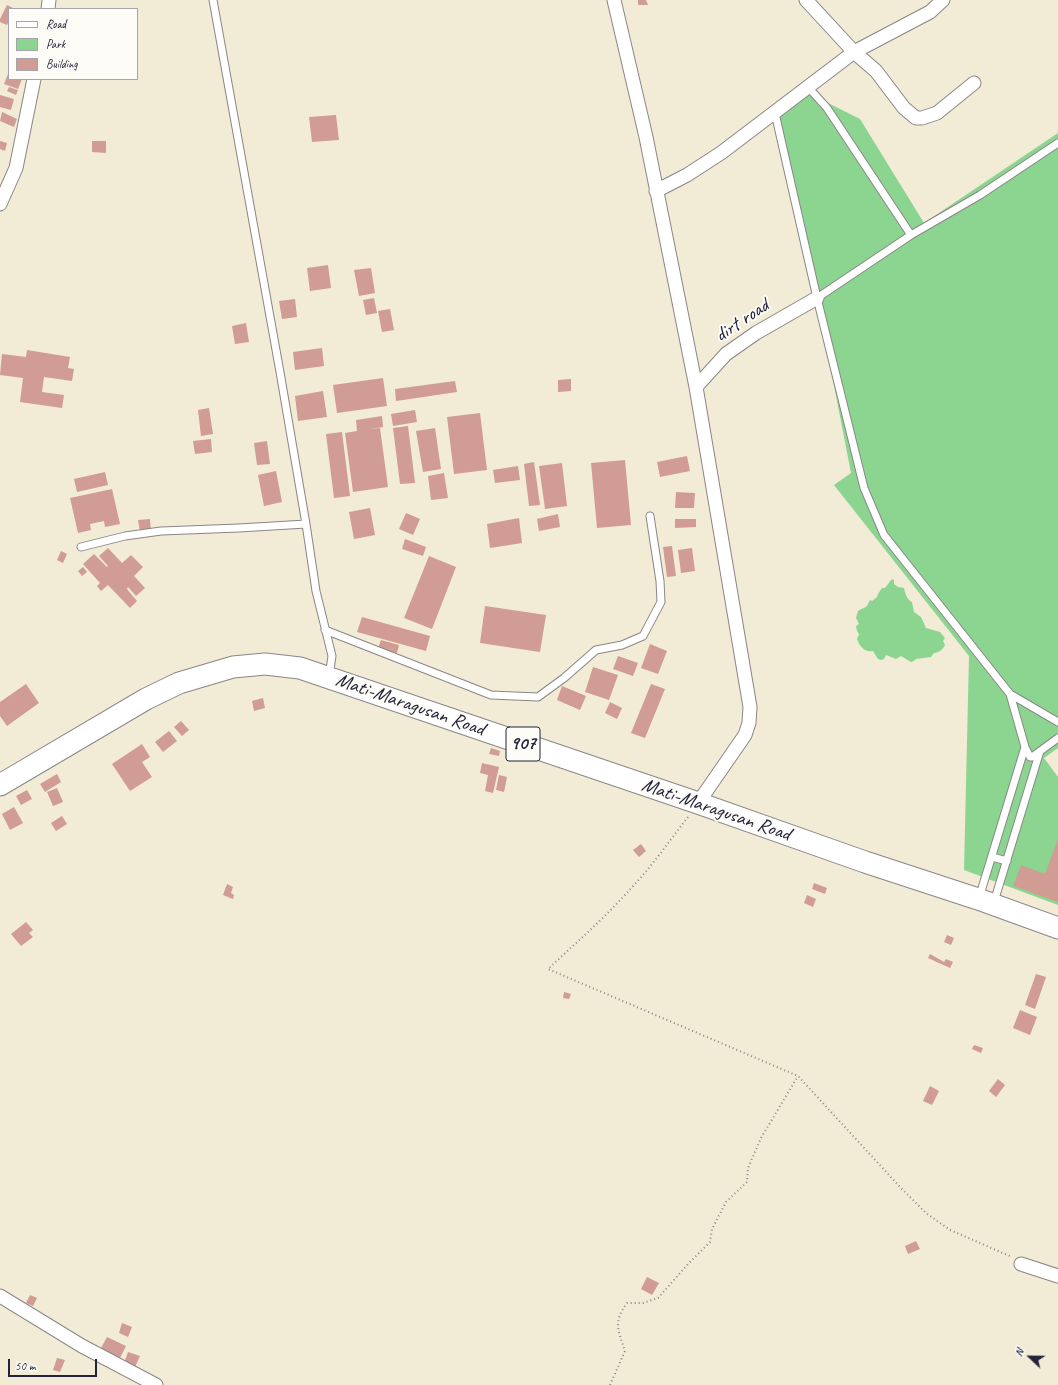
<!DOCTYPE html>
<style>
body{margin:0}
#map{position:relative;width:1058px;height:1385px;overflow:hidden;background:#f2ebd5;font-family:Caveat,sans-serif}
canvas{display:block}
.legend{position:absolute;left:8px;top:8px;width:130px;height:72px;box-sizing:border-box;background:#fdfcf7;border:1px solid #a5a5ac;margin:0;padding:5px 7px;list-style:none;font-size:12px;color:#22223b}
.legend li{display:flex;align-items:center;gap:8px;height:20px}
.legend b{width:20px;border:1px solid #a5a5ac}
.north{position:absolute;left:1010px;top:1337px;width:40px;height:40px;-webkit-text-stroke:3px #fdfcf7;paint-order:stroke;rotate:292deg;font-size:11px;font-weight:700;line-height:16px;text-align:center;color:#22223b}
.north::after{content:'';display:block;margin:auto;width:14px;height:18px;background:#22223b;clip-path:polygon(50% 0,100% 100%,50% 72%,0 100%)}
.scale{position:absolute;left:8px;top:1359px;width:89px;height:18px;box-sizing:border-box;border:2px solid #22223b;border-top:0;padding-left:5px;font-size:12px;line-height:14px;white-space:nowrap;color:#22223b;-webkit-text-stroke:3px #fdfcf7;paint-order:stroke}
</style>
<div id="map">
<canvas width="1058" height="1385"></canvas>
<ul class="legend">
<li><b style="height:5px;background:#fff"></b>Road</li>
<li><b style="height:11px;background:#8bd591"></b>Park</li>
<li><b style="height:11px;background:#d09c93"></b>Building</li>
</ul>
<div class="north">N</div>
<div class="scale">50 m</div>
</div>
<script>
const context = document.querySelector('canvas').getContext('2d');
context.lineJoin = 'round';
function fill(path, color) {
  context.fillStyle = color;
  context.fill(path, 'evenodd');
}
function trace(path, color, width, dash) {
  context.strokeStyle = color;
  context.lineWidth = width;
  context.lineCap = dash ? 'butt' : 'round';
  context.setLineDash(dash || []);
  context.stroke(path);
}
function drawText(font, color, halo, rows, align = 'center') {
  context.font = font + ' Caveat,sans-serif';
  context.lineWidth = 4;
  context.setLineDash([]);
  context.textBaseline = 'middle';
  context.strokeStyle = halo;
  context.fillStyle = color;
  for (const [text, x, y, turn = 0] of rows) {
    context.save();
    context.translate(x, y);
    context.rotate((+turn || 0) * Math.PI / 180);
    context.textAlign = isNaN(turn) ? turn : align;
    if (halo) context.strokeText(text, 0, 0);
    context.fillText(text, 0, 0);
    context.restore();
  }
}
fill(new Path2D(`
 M808,87L820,99L860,119L924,223L1058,133V748L1044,758L1058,777V905L964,870L969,656L834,485L851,473L817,298L775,113Z
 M892,579L894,580V584L898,587L904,588C905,593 907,600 912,602L914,612L921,617L926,628L940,632L945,638L943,641L945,645C943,649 939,653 934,653L931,657L916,659L914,661L911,662L901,656L896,659L886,655L884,659L881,660L878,659L873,651C864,652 860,647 857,639L859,634L857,631L856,626L859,624L856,618L858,611C868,605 865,610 870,600L872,601L877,597L878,594L882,588H885Z`), '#8bd591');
fill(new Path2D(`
 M638,0H646L648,5H638Z
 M7,5L15,9H9V21L7,25L0,22V19Z
 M8,74L9,75V79H22L18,89L4,84Z
 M9,87L18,90L16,95L7,91Z
 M0,95L14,99L11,110L0,107Z
 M2,112L17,119L14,127L0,121Z
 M336,115L339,140L312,142L309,117Z
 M0,141L7,143L5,151L0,149Z
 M92,141H106V153L92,152Z
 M328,265L331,288L310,291L307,268Z
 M371,268L375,293L359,296L354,270Z
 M374,298L377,313L366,315L363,300Z
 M295,299L297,317L282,319L279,301Z
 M390,309L394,330L382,332L378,311Z
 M246,323L249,342L235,344L232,326Z
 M322,348L324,366L295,370L293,352Z
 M27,350L70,357L68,368L74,369L72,381L44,377L42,392L64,395L62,408L20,402L23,378L0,375L2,354L26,357Z
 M383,378L387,406L337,413L333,385Z
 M571,379V391L558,392V380Z
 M455,381L457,392L396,401L395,389Z
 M323,391L327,417L298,421L295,396Z
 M209,408L213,434L201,436L198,410Z
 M415,410L417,422L393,426L391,414Z
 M480,413L487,470L454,474L447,417Z
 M382,416L383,427L370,429L380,428L388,487L353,492L345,433L357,431L356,420Z
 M408,426L415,483L400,484L393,428Z
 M435,428L441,469L423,472L416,431Z
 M342,432L350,496L334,498L326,434Z
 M211,439L212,452L195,454L193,441Z
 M267,441L270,464L257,465L254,443Z
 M687,456L690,471L660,477L657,462Z
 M625,460L631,525L597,528L591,463Z
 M534,462L540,505L529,506L524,464Z
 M562,463L567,506L545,509L539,466Z
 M518,466L520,480L495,483L493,470Z
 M276,471L282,502L264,506L258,475Z
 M105,472L108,485L77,492L74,479Z
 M444,473L448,498L431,500L428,476Z
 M112,489L120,524L105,527L104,521L90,524L91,530L78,533L70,498Z
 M676,492L695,493L694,508H675Z
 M370,508L375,535L354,539L349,512Z
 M406,513L420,519L413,535L399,529Z
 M558,514L560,527L539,531L537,519Z
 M519,518L522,543L490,548L487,524Z
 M150,519L151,531L140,532L138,520Z
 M675,519H696V527L675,528Z
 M405,539L426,547L423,556L402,549Z
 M672,546L676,576L667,577L663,547Z
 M108,548L122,563L131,555L143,567L134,576L145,588L136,596L128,587L127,589L137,601L130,608L108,585L101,591L97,586L100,583L83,564L94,554L107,567L108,566L99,556Z
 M692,548L695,571L681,573L678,550Z
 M61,551L67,554L63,563L57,560Z
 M429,556L456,567L432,629L404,618Z
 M83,567L87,572L82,576L78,571Z
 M485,606L546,615L540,652L480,643Z
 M362,617L430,636L426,651L357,632Z
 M381,640L399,645L397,653L378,648Z
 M650,644L667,651L658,674L641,668Z
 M618,656L638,663L633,676L613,669Z
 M593,667L618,675L609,700L585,692Z
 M26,684L39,703L7,726L0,716V702Z
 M651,684L665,689L645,738L631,733Z
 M562,686L586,696L580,710L557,700Z
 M263,698L265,708L254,711L252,701Z
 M610,702L622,708L617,719L605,713Z
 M181,721L189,730L182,736L174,727Z
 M169,731L177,741L163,752L155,742Z
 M142,744L150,757L142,762L152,777L130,791L112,764Z
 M491,748L500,751L499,756L489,754Z
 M482,763L499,767L493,793L485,791L488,775L480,773Z
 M57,774L61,782L45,792L40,784Z
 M499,775L507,777L504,792L496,790Z
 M57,788L63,802L53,806L47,792Z
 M27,790L32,799L21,805L16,796Z
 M14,807L23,823L10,830L2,814Z
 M62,816L67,824L56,831L51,823Z
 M1058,839V902L1013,886L1021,865L1045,874Z
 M641,844L646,851L639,857L633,850Z
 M814,883L827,888L825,894L812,889Z
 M227,884L233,887L231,893L234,895L233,899L223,895Z
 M807,895L816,899L813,907L804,903Z
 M26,922L33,930L29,933L33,937L21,946L11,934Z
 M947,935L954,938L951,945L944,942Z
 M930,954L944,962L946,959L953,962L950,968L928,958Z
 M1036,974L1046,977L1035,1009L1025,1005Z
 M564,992L571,994L569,999L563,998Z
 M1020,1010L1037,1017L1030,1035L1013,1028Z
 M974,1045L983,1048L981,1053L972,1049Z
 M998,1079L1005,1085L996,1097L989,1091Z
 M930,1086L939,1091L932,1105L923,1101Z
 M916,1241L920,1249L908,1254L905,1246Z
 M647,1277L659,1283L652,1295L641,1289Z
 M30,1295L37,1298L33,1306L26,1303Z
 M122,1323L132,1327L128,1337L119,1333Z
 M107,1337L126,1346L120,1358L101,1348Z
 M128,1352L140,1356L135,1367L124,1363Z
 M57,1358L65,1360L60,1372L53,1370Z`), '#d09c93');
const service = new Path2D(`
 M213,0L280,372L306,524L316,591L332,656L329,676
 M808,87L827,108L911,235
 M775,113L817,298L864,488L884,535L1010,694L1058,722
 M817,298L911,235L980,195L1058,143
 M81,547L125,536L161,531L239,528L306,524
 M325,630L491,695L538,697L564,678L596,650L622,645L643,636L661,602L660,581L650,516
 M1010,694L1025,747L1030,757H1032L1058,738
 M992,857L1007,861
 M979,898L1025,747
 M994,902L1040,751`);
const minor = new Path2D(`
 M614,0L646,137L696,387L750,707L749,723L745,735L698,803
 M806,0L854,52L876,71L904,108L916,118H922L937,113L974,83
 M48,9L49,0
 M656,191L687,175L721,153L854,52L930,12L943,0
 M0,204L16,168L34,79
 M696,387L726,354L756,333L817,298
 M1021,1264L1058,1276
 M0,1296L82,1346L156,1385`);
const primary = new Path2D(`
 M0,785L146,699L179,683L233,667L265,664L300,668L698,803L865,862L978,899L1058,928`);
trace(service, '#8a8688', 9);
trace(minor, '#8a8688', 15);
trace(primary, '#8a8688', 23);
trace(new Path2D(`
 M688,817C670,840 653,865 633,886C607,916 577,942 548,969L798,1076L900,1187L926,1213L950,1230L1012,1257
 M610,1385L625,1351C618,1330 613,1322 627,1303H643L658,1298L689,1263L710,1242L712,1229L726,1202L747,1182L748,1168L761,1138L798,1076`), '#8a8688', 2, [1, 3]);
trace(service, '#fff', 7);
trace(minor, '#fff', 13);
trace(primary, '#fff', 21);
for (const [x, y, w] of [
 [523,744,34]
]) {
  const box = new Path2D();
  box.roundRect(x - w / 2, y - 17, w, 34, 3);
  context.fillStyle = '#fdfcf7';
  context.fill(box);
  trace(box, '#22223b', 1);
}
drawText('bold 19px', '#22223b', null, [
 ["907",523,744]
]);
drawText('20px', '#22223b', '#fdfcf7', [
 ["dirt road",742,321,-34],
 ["Mati-Maragusan Road",410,705,19],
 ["Mati-Maragusan Road",716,810,19]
]);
</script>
